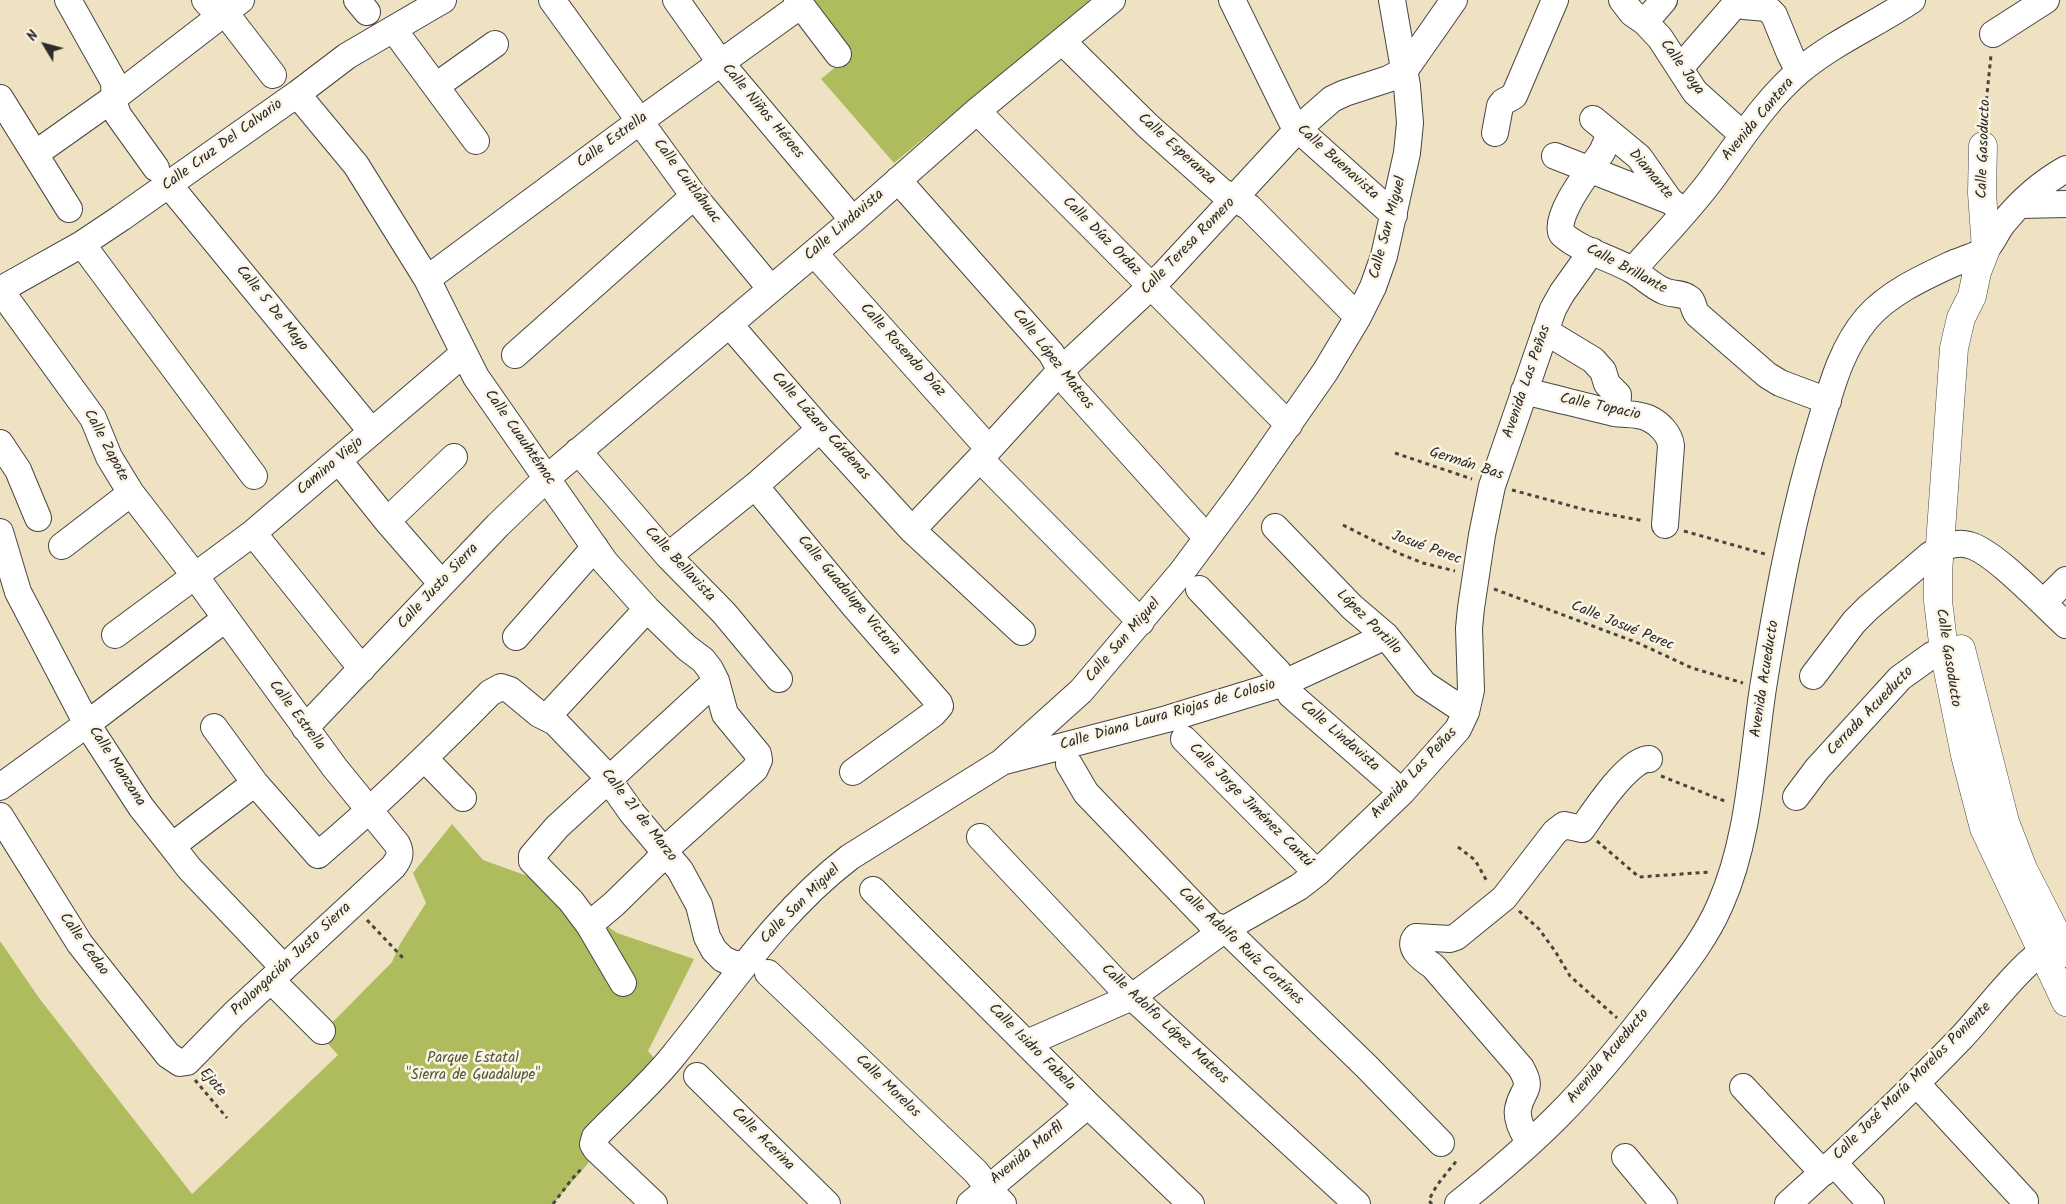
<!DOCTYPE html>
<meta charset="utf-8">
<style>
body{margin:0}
#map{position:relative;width:2066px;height:1204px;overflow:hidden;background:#efe2c2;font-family:Kalam,sans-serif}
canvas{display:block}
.north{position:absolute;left:20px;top:20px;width:50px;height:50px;-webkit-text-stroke:4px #fcf5e5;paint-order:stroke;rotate:307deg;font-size:14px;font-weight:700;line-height:20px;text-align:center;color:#2b2b2b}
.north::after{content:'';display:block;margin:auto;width:18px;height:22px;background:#2b2b2b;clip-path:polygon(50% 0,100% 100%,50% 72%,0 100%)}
</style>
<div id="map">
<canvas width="2066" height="1204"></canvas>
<div class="north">N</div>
</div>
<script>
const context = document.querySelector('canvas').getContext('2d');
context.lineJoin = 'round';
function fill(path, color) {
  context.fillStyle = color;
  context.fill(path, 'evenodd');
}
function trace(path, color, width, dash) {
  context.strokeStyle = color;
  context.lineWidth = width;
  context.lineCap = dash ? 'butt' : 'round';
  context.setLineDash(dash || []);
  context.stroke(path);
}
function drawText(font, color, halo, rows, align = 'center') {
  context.font = font + ' Kalam,sans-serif';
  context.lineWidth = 5;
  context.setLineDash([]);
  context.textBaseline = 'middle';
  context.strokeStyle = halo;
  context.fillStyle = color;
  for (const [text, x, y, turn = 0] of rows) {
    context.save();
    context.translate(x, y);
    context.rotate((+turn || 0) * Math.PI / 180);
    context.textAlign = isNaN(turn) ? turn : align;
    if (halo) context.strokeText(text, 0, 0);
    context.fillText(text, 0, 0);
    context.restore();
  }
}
fill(new Path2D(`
 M803,0H1090L894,163L821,79L844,60Z
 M452,824L483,860L547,883L617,933L694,959L648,1051L655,1059L597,1153L553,1204H0V941L39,998L192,1194L338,1055L320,1035L392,962L400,944L426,903L413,873Z`), '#afbc5e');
const minor = new Path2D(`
 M68,0L114,82L115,106L118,115L156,168
 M205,0C213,11 224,13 233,23L273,75
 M357,0L367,12
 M552,0L694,196L771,289
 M676,0L720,62L853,220
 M797,0L838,54
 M1232,0L1291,120L1298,129L1394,215
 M1622,0L1632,13L1645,22L1660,38L1695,92L1743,135
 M1738,2L1744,6L1767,8L1774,15L1790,54L1794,62L1802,69
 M1645,22L1664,0
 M394,30L476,141
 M1993,34L2046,0
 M1062,41L1148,126L1221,191L1249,207L1358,317
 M1680,68L1739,0
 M436,86L495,44
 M297,94L356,165L427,279L476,377L605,562L647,609L687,648L703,660L710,669L716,681L725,714L758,754L759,760L755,769L668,847L656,863L614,904L589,925
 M0,98L69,209
 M977,111L1289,425
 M1593,119L1639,157L1670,201L1684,211
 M1495,133L1500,106L1503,102L1514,96L1555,0
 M1610,134C1607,140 1605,146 1602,152C1592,167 1552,217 1562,234C1581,251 1609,257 1632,270C1643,276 1652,286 1664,291C1672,295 1682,292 1690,299C1694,303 1693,310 1698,315L1767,375L1780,383L1828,401
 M35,154L114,98L241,0
 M1555,156L1670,201
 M898,180L1051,353L1070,386L1207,538
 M169,185L372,432
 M2020,205L2066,204
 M82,244L254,476
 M814,253L989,449
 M1633,270C1660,239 1694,205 1717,172C1743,136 1768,97 1802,69C1836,41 1877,24 1912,0
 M427,279L640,121L801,5
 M0,290L93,418L109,457L131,493L195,576L335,768L397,844C402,854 399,859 393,867L234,1014L192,1057L187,1062L180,1063L168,1055L80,944L0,816
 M0,290L82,244L121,218L297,94L347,56L443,0
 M729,324L820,429L912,530L1022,632
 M1545,331L1593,360L1603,371L1607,384L1618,395L1617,413
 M515,355L694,196
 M1524,391C1554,398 1584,406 1614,413C1626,415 1637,413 1648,418C1659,423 1670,434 1671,446L1665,525
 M0,443L18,470L38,518
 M578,451L668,556L724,613L779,679
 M980,459L1141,622
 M339,461L387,521L442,584
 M755,486L855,607L939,703L940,706L933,714L853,772
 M387,521L454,457
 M1275,527L1352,607L1386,636L1424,684L1466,712
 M912,530L989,449L1060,371L1164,274L1298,129L1332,99L1345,93L1388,79L1405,70L1454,0
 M0,532L18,592L87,724L141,807L172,846L189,868L284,968
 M253,533L362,669
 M62,546L131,493
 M668,556L755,486L820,429
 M1199,589L1278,672L1291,695L1402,792
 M2043,603L2066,580
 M115,635L253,533L463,354
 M516,637L595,547
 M1813,676L1854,622L1868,608L1930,555C1942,547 1955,541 1969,545C1994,551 2045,606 2066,625
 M547,717L647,609
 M214,727L255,783L318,855C378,804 435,749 490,693L501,687L510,690L539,714L555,722L603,772L632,813L680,870L699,905L707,937L714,950L723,959L734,964H744
 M305,728L498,525L547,478L853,220L977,111L1112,0
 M1184,739L1317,873
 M425,759L463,798
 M1005,761L1167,719L1284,683L1386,636
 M1069,764L1086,793L1207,919L1212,925L1225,929L1367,1067L1441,1143
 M0,787L87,724L225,619
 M1796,797L1817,769L1900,678L1932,655L1944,651L1961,649
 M980,837L1118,984L1357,1204
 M172,846L255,783
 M873,890L1088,1105L1191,1204
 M768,973L976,1172L993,1194L1003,1204
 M271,980L322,1031
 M623,983L589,925L571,901L532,861V856L557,827L716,681
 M1027,1043L1132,997L1225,929L1299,887L1317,873L1402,792L1458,729L1466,712L1471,690L1469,628L1471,608L1482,535L1492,486L1553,309L1562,293L1592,251
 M697,1076L827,1204
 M1916,1083L2025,1201
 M1743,1087L1823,1173
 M1529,1143C1524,1133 1516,1121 1518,1109C1522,1088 1534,1091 1521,1068L1433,966C1425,961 1406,948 1416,937L1450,939L1456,937L1504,898L1555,832L1564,825L1582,829C1593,813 1629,758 1649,759
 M1625,1157L1664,1204
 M1834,1163L1871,1204
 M654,1204L596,1149L593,1144L595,1137C621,1110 651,1084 674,1055C730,986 779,911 850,857L1002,762L1081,691L1181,573L1242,491L1325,372L1358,317L1373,287L1384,256L1407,153L1410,123L1407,86L1392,0
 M970,1204L1088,1105
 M1458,1204C1493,1176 1527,1147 1558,1116C1594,1080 1626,1040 1657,1000C1680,970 1705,940 1720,905C1750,838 1752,760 1763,688C1777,600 1793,513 1819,428C1831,389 1840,350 1867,318C1889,293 1922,278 1952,264C1961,260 1980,255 1986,249C1993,242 1997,230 2004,222C2021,201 2043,182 2066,169
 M1788,1204C1848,1150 1906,1095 1962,1037C1985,1013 2030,950 2060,942`);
const major = new Path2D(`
 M1983,146L1982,193L1986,249L1977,272L1972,296L1961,318L1954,348L1938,573V601L1944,651L1965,755L1984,828L2066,1002
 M1961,649L2005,822L2023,869L2066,953`);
trace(minor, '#484642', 28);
trace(major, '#484642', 29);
trace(new Path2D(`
 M1984,124L1991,55
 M1395,453L1472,479
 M1512,490L1586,510L1644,521
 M1343,525L1398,553L1423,563L1455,571
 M1684,531L1765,554
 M1494,589L1638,643L1692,668L1743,683
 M1661,776L1727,802
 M1597,841L1639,877L1710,872
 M1458,847L1475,860L1488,883
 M1519,911L1539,929L1555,951L1570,976L1617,1018
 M367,920L403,958
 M195,1080L227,1118
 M553,1204L572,1179L583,1167
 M1432,1204L1429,1201C1434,1186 1448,1172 1458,1159`), '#484642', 3, [4, 4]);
trace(minor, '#fff', 26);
trace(major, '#fff', 28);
drawText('15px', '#2b2b2b', '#fcf5e5', [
 ["Calle Joya",1681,68,54],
 ["Calle Niños Héroes",762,112,50],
 ["Avenida Cantera",1759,120,-50],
 ["Calle Estrella",613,141,-36],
 ["Calle Cruz Del Calvario",223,146,-36],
 ["Calle Gasoducto",1985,149,-88],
 ["Calle Esperanza",1176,150,42],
 ["Calle Buenavista",1337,163,42],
 ["Diamante",1650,175,50],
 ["Calle Cuitláhuac",686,182,53],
 ["Calle Lindavista",845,226,-41],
 ["Calle San Miguel",1389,228,-75],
 ["Calle Díaz Ordaz",1101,237,45],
 ["Calle Teresa Romero",1189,247,-46],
 ["Calle Brillante",1626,270,28],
 ["Calle 5 De Mayo",271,309,51],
 ["Calle Rosendo Díaz",902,351,48],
 ["Calle López Mateos",1052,360,52],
 ["Avenida Las Peñas",1528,382,-71],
 ["Calle Topacio",1600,408,12],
 ["Calle Lázaro Cárdenas",820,427,48],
 ["Calle Cuauhtémoc",519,438,55],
 ["Calle Zapote",105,446,62],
 ["Germán Bas",1466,465,18],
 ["Camino Viejo",331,467,-40],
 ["Josué Perec",1426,549,20],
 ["Calle Bellavista",679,565,47],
 ["Calle Justo Sierra",439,587,-47],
 ["Calle Guadalupe Victoria",848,596,50],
 ["López Portillo",1368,623,45],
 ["Calle Josué Perec",1622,627,22],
 ["Calle San Miguel",1124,641,-49],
 ["Calle Gasoducto",1947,658,81],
 ["Avenida Acueducto",1766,679,-81],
 ["Cerrada Acueducto",1871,712,-46],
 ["Calle Estrella",296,716,53],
 ["Calle Diana Laura Riojas de Colosio",1168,716,-16],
 ["Calle Lindavista",1339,737,41],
 ["Calle Manzana",116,767,57],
 ["Avenida Las Peñas",1415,774,-47],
 ["Calle Jorge Jiménez Cantú",1250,806,45],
 ["Calle 21 de Marzo",638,816,52],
 ["Calle San Miguel",801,905,-45],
 ["Calle Cedao",83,945,54],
 ["Calle Adolfo Ruíz Cortínes",1240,947,43],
 ["Prolongación Justo Sierra",292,960,-43],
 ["Calle Adolfo López Mateos",1164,1025,43],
 ["Calle Isidro Fabela",1031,1048,45],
 ["Avenida Acueducto",1609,1057,-50],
 ["Calle José María Morelos Poniente",1913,1082,-45],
 ["Ejote",212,1083,50],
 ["Calle Morelos",887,1087,44],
 ["Calle Acerina",762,1140,45],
 ["Avenida Marfil",1028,1154,-39]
]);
drawText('15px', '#53563a', '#fcf5e5', [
 ["Parque Estatal",473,1059],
 ["\"Sierra de Guadalupe\"",473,1076]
]);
</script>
